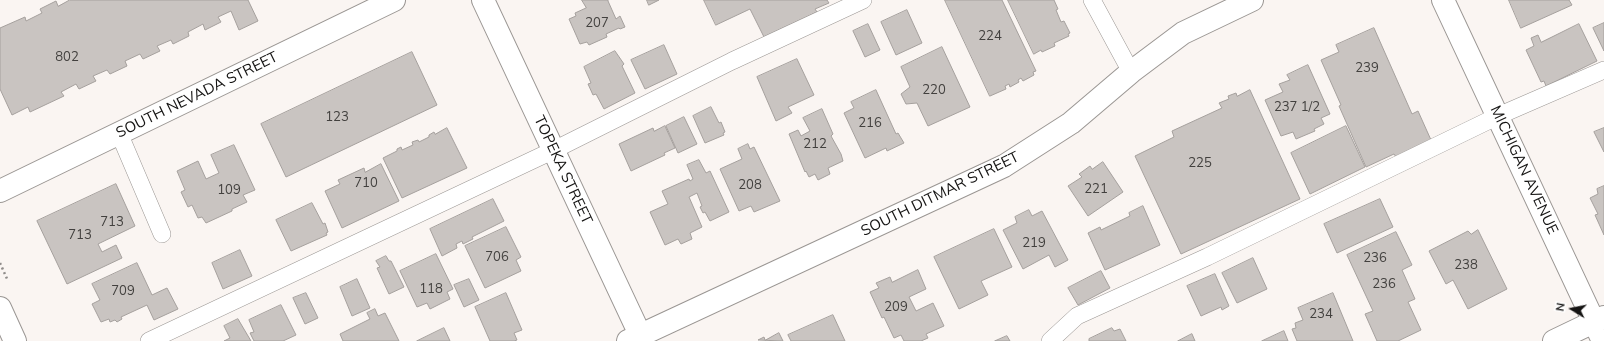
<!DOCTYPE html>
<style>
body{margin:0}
#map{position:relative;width:1604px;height:341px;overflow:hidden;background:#faf5f2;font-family:Mulish,sans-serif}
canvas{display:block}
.north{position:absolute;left:1552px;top:289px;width:40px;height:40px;-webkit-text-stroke:3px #fff;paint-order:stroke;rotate:280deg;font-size:11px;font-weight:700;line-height:16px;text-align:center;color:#151413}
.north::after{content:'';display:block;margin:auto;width:14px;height:18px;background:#151413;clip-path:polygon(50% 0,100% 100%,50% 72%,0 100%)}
</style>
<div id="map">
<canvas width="1604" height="341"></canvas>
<div class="north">N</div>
</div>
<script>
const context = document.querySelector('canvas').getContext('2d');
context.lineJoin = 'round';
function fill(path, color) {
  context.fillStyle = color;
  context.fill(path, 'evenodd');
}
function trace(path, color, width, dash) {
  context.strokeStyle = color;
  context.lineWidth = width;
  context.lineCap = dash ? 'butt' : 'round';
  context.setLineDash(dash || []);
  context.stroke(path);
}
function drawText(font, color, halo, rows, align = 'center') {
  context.font = font + ' Mulish,sans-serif';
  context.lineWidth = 4;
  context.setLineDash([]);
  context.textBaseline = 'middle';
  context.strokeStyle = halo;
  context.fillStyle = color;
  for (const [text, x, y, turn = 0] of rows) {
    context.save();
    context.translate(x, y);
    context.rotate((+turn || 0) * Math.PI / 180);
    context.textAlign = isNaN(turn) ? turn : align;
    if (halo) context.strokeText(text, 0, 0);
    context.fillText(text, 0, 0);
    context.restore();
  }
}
const building = new Path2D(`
 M70,0H248L258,21L239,30L231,11L218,17L221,22L205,30L203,24L188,32L189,36L173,44L171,40L157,46L160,51L143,59L140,54L125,61L127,66L110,74L107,70L93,76L96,81L79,89L76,84L61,92L64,96L30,112L28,107L12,115L0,89V28L25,17L26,21L42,13L40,9L56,1L58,6Z
 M582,0H608V1L616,19L620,16L625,27L620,29L619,28L606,34L607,37L589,45L587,42L580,44L569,19L576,16L575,13L586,8Z
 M647,0H659L649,5Z
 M704,0H827L829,3L815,9L817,12L764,37L750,9L716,25Z
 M945,0H1002L1036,71L1033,72L1034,75L1023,81L1021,78L1018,80L1019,82L1010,87L1009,84L1005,86L1006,89L990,96Z
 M1008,0H1054L1058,9L1056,10L1061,22L1064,21L1070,33L1068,34L1069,36L1054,43L1055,46L1042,52L1041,50L1034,54Z
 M1509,0H1569L1572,5L1521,28Z
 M907,10L922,43L896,55L881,22Z
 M1604,23V51L1593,28Z
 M868,24L880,50L865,57L853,31Z
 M1579,24L1597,61L1546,86L1544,81L1541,82L1526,50L1534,46L1531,38L1538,35L1541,42Z
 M1374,28L1412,114L1418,111L1431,140L1396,157L1394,154L1366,167L1339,106L1341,105L1321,60L1339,52L1336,45Z
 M664,45L677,74L645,89L631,60Z
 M942,47L970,107L928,126L917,103L906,104L901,94L910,87L901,67Z
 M615,51L624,64L622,66L635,93L604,109L596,94L593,95L588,84L591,83L584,67Z
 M412,52L437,105L286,177L261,124Z
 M797,59L814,95L788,107L792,113L776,121L757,77Z
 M1308,65L1330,114L1321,118L1324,124L1314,129L1315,131L1296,139L1293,132L1281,136L1265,100L1283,92L1279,84L1290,80L1287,75Z
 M876,90L896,134L898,133L904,143L887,151L886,148L865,158L844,113L854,108L851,102Z
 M1250,90L1300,199L1181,254L1135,156L1174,137L1172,131L1222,108L1219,103L1229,99L1228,96L1236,93L1237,96Z
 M711,107L719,123L721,122L725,132L723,133L724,135L705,143L693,116Z
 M822,109L833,134L831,136L841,154L843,161L828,168L830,174L818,180L815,174L809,177L806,171L805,172L789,134L798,130L801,136L810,131L803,118Z
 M684,117L697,144L678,153L666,126Z
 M665,126L675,148L664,153L665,155L631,171L619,144L653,128L654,131Z
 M1346,126L1365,167L1310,194L1291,153Z
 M447,128L467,168L402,198L383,158L397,151V149L401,147L402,150L413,145L412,142L418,140L419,142L429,137V135L434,132L435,134Z
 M1604,128V152L1594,132Z
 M748,144L750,149L754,147L780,201L754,212L751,206L739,211L720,169L742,159L738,149Z
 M234,145L255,190L243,195L247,202L232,209V211L206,223L202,217L198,218L192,205L188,207L181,192L185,190L177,171L198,161L206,179L219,173L211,155Z
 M699,160L706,173L710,171L729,212L710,221L705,212L703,213L700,207L702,206L697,193L689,197L702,227L690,233L692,239L681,244L678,239L665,245L650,212L668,204L662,191L689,179L690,181L693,179L687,165Z
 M1103,162L1123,192L1088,216L1068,186L1082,177L1079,174L1090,166L1092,169Z
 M381,164L399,201L342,228L325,191L340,184L338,180L364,168L365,172Z
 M116,184L135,226L98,244L102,252L116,245L122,258L67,284L37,221Z
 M1604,186V235L1595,215L1598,214L1590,198L1598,194L1597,189Z
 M493,199L504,221L472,237L473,239L463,244L462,241L456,244L457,248L442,256L430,229Z
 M1380,199L1393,227L1337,253L1324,224Z
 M312,203L323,224L325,223L328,232L326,233L327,235L291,251L276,220Z
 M1143,206L1160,245L1105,270L1088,233L1100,227L1101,230L1130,216L1129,213Z
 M1029,210L1032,216L1042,211L1068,260L1055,267L1049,255L1023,269L1003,230L1017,223L1015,217Z
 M506,227L521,257L516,260L521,271L485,288L465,246Z
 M994,229L1012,267L981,281L988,295L959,309L934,257Z
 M1478,230L1507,289L1468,309L1453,280L1446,284L1429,251L1468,231L1471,234Z
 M1396,232L1412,265L1402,270L1415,299L1408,302L1421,330L1398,341H1377L1365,314L1373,311L1347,255Z
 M240,250L252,276L223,289L212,263Z
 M436,254L453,289L447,292L450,299L430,309L427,303L417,307L400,271Z
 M386,256L389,261H391L404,287L389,294L377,268L380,267L376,261Z
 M1253,258L1267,289L1237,303L1222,273Z
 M137,263L152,295L167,288L178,309L154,320L147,305L121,317L122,319L117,322L115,320L110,322L109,319L101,322L92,304L100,300L92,284Z
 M918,270L926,289L909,297L916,311L933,303L944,326L926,334L928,338L921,341H904L901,335L894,338L884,317L882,318L870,292L879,288L876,283L890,277L892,282Z
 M1101,271L1110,288L1078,305L1068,288Z
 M1215,274L1229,306L1222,310L1221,307L1201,316L1187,286Z
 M357,279L370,308L352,316L340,287Z
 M469,279L479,300L464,307L454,285Z
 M306,293L318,318L305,324L293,298Z
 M506,293L522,330L514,333L517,340L514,341H490L475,307Z
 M1333,293L1353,341H1297L1292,329L1296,328L1295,323L1303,320L1298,308Z
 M281,305L296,335L283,341H254L250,333L254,332L249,320Z
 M375,309L378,316L385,313L399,341H343L340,334L370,319L367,313Z
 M833,315L845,341H791L788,335Z
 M238,319L251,341H224L230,338L224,326Z
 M444,328L450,341H417Z
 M1112,328L1114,331L1120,329L1126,341H1089V339Z
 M1284,331L1288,341H1262Z
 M779,333L783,341L758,340L764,337L765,340Z
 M1192,334L1195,341H1178Z
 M1007,336L1010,341H995Z`);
fill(building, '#c9c4c1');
trace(building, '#a5a09d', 1);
const lane = new Path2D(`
 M1092,0L1131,72
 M119,133L162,234
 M149,341L554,150L732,61L863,0
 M1050,341L1077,316L1207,257L1498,116L1604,70`);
const street = new Path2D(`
 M483,0L643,341
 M1443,0L1603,341
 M0,191L394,0
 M1554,341L1604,317`);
const secondary = new Path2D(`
 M628,341L1004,166L1071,123L1131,72L1183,33L1252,0`);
const primary = new Path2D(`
 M0,308L15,341`);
trace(lane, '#9a9693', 18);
trace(street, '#9a9693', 24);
trace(secondary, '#9a9693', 24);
trace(primary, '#9a9693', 24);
trace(new Path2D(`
 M0,263L8,281`), '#8f8c8a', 2.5, [2, 3]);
trace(lane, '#fff', 17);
trace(street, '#fff', 22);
trace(secondary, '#fff', 22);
trace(primary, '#fff', 22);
drawText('13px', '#42403e', null, [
 ["207",597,23],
 ["224",990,36],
 ["802",67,57],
 ["239",1367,68],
 ["220",934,90],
 ["237 1/2",1297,107],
 ["123",337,117],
 ["216",870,123],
 ["212",815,144],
 ["225",1200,163],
 ["710",366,183],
 ["208",750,185],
 ["221",1096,189],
 ["109",229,190],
 ["713",112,222],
 ["713",80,235],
 ["219",1034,243],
 ["706",497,257],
 ["236",1375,258],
 ["238",1466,265],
 ["236",1384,284],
 ["118",431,289],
 ["709",123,291],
 ["209",896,307],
 ["234",1321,314]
]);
drawText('15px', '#151413', '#fff', [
 ["SOUTH NEVADA STREET",197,95,-26],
 ["TOPEKA STREET",563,170,65],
 ["MICHIGAN AVENUE",1524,170,65],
 ["SOUTH DITMAR STREET",940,194,-26]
]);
</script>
